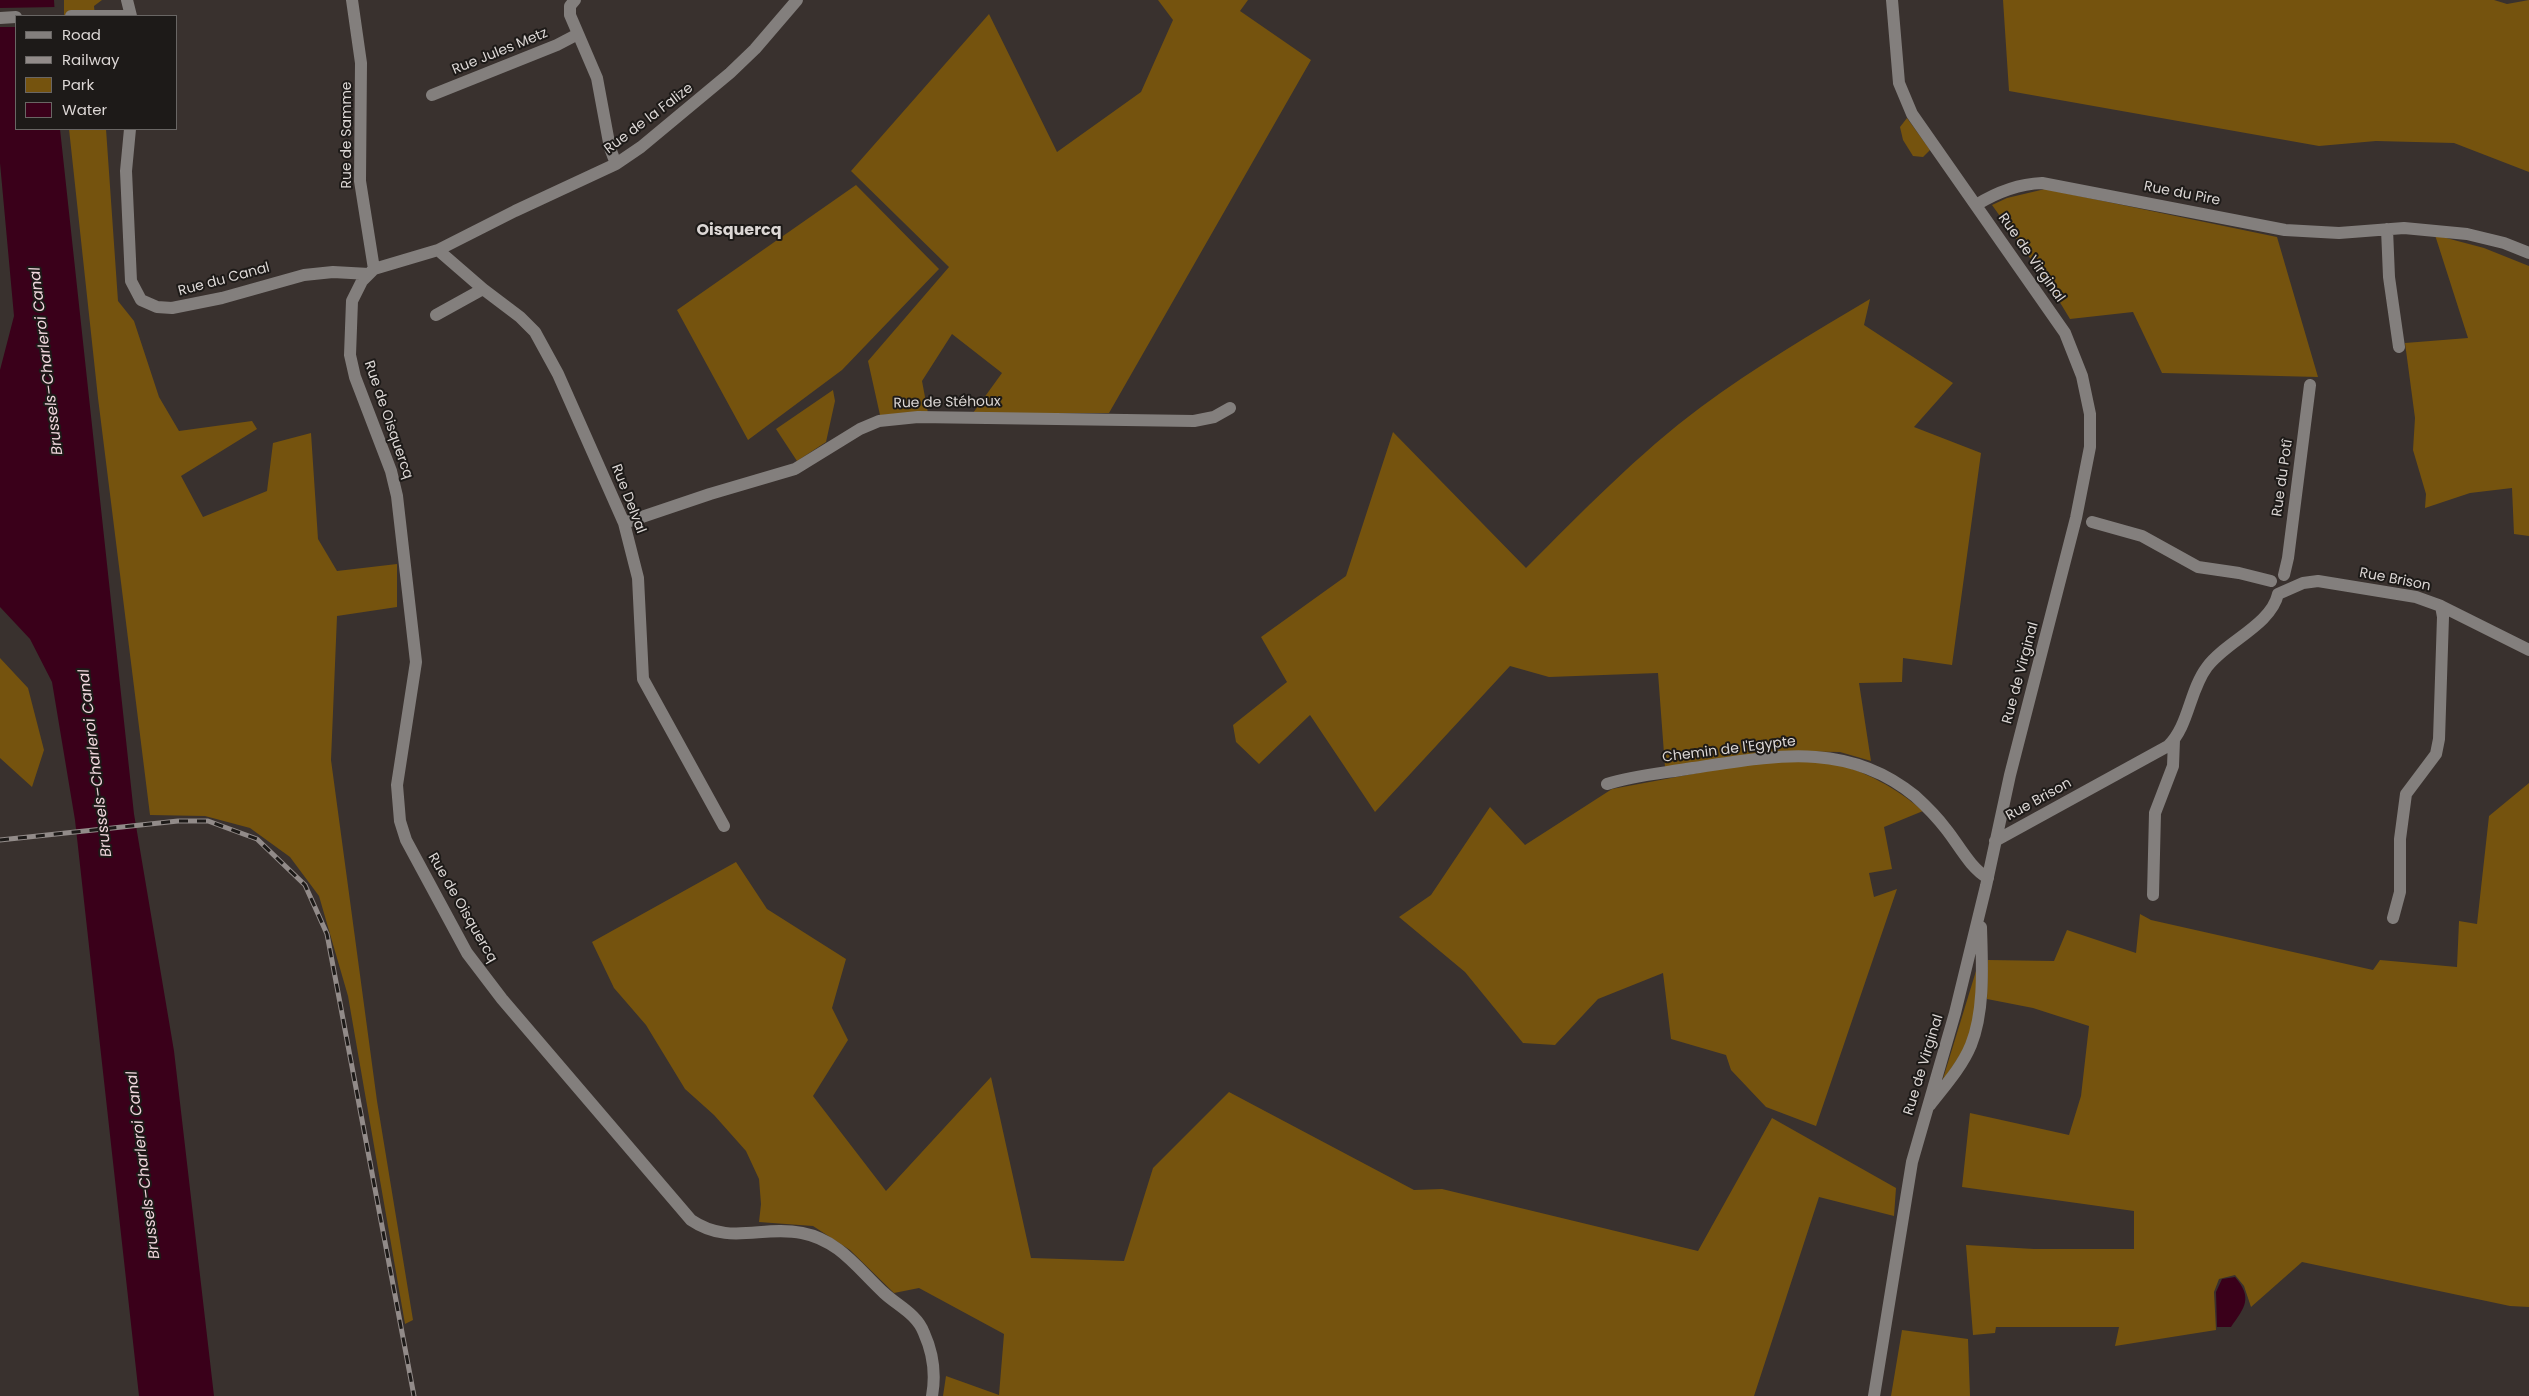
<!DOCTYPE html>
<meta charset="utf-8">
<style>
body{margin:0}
#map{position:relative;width:2529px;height:1396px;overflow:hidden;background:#39312e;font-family:Poppins,sans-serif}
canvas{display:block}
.legend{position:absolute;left:15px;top:15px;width:162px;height:115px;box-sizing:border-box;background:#1d1a18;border:1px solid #696664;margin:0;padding:6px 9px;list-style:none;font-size:15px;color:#dcd7d5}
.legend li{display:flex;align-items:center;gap:10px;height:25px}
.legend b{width:25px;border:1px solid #696664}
</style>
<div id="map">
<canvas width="2529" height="1396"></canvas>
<ul class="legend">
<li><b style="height:6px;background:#837f7d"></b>Road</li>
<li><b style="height:6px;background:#928b89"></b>Railway</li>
<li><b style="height:14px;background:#75530e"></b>Park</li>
<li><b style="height:14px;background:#3a001a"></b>Water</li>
</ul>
</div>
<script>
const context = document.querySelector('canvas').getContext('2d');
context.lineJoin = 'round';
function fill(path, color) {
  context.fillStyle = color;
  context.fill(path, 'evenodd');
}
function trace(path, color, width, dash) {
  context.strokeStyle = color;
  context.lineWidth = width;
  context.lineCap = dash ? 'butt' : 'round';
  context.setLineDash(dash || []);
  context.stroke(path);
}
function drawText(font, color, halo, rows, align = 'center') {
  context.font = font + ' Poppins,sans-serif';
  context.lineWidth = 4;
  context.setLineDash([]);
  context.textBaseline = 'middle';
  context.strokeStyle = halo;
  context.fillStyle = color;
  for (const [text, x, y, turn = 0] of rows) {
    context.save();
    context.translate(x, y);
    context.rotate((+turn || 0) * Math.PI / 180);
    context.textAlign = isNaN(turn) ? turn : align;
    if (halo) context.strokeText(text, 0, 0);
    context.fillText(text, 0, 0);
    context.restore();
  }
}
fill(new Path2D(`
 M64,0H102L94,6L95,16H64Z
 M1158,0H1248L1240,11L1311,60L1109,413H973L1002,373L952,334L922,381L928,413L880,415L868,361L949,267L851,171L989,14L1057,152L1141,92L1173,20Z
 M2003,0H2494L2507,4L2529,0V172L2454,143L2376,141L2319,146L2009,91Z
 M1907,118L1930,150L1923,157L1913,156L1903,140L1900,127Z
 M69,129H106L118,301L134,321L159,397L179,431L252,421L257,429L181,476L203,517L267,491L273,443L311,433L318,539L337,571L397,564V607L337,616L331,760L377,1101L413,1320L405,1324L348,996L319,896L290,857L250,828L205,816L150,815L98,398Z
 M856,185L939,269L842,370L748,440L677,310Z
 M2045,189L2277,237L2318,377L2162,373L2133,312L2070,319L2050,286L1992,205L2007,198Z
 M2435,235L2484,248L2529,266V536L2514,534L2512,488L2470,493L2425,508L2426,494L2413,450L2415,418L2405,343L2468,338Z
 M1870,299L1864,325L1953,383L1914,427L1981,453L1952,665L1903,658L1902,682L1859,683L1871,761L1840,752L1784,751L1665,767L1658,673L1549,677L1510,666L1375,812L1310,715L1259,764L1236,742L1233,725L1287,682L1261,637L1346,576L1393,432L1526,568C1582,512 1638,454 1701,407C1755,367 1813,333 1870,299Z
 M833,390L835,401L826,442L797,461L776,429Z
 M0,658L28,688L44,750L32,787L0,758Z
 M1800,760C1810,761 1821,760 1831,763C1864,770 1898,789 1923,811L1884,827L1892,869L1869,873L1874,897L1897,889L1816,1126L1766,1107L1731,1070L1726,1055L1671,1039L1663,973L1598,999L1555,1045L1523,1043L1465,972L1399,917L1431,895L1490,807L1525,845L1612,789L1746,764Z
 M2529,783V1307L2510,1306L2302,1262L2251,1307L2244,1286L2235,1275L2219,1279L2214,1292L2216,1330L2115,1346L2119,1327H1996L1995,1333L1973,1335L1966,1245L2034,1249H2134V1211L1962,1187L1970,1113L2069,1135L2081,1096L2089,1026L2033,1008L1987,999L1988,960L2054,961L2067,930L2136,953L2140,914L2151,920L2373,970L2380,960L2457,967L2459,921L2477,924L2489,816Z
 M736,862L767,909L846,959L832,1008L848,1040L813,1096L886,1191L991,1077L1031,1258L1124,1261L1153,1168L1229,1092L1414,1190L1442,1189L1698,1251L1772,1118L1896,1188L1894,1216L1819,1197L1754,1396H943L946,1376L999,1395L1004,1334L919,1288L894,1293L850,1250L813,1226L759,1222L761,1204L759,1179L746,1151L714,1115L685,1089L646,1025L614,988L592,942Z
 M1976,971V1006L1968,1043L1942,1082Z
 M1902,1330L1968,1339L1970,1396H1891Z`), '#75530e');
fill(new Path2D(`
 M0,0H54L55,16H16V129H60L134,814L174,1051L214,1396H139L75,820L52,682L30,639L0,607V370L14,316L0,163Z
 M2235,1277C2253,1298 2245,1307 2231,1327H2217L2216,1292L2222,1279Z`), '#3a001a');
fill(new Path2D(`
 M57,7V16H16V27H0V8Z`), '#39312e');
trace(new Path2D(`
 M127,0L131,16
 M352,0L361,63L360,181L374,269
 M575,0L570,6V15L597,78L610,148L616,164
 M797,0L755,49L730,73L641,147L616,164L515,211L438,250L374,269L362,281L352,301L350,355L355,377L391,471L397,496L416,662L397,785L400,821L406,840L467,953L502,999L691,1220C729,1246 762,1225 802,1233C839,1240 858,1269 884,1293C898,1306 917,1314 924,1333C933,1353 936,1374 932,1396
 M71,16H131
 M0,18L16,17
 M432,95L557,45L578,34
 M130,129L126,171L131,281L141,300L157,307L172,308L222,298L304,275L333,272L369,274
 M1976,205C1997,192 2017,184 2042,183L2285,230L2339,233L2404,228L2467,234L2504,243L2529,253
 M2387,229L2389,277L2399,347
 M438,250L483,289L520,317L535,332L558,374L624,523L638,578L643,679L724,826
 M436,315L483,289
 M2092,522L2142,536L2198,567L2239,573L2271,581
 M624,523L710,494L795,469L860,429L879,421L918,417L1194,421L1214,417L1230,408
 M2284,575L2288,558L2310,385
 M2278,594L2303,583L2318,581L2416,597L2441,606L2529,650
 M1607,784C1634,775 1665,773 1693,768C1773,756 1847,740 1915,796C1926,806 1937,817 1946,829C1959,845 1970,868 1988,878
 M1995,841L2168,746C2189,726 2189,691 2207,667C2225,642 2271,625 2278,594
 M2153,895L2155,813L2173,766L2174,740
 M2393,918L2400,892V839L2406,794L2436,754L2439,739L2443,617L2441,606
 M1930,1105C1944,1087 1962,1067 1971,1045C1985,1010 1982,964 1981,927
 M1874,1396L1912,1162L1955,1013L1986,886L2010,775L2076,518L2090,447V414L2082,376L2065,333L1912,114L1899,83L1892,0`), '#837f7d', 12);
const rail = new Path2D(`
 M0,840L178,821H208L257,839L305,885L327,934L414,1396`);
trace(rail, '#928b89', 5);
trace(rail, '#1d1a18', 3, [9]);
drawText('14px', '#dcd7d5', '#1d1a18', [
 ["Rue Jules Metz",500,52,-22],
 ["Rue de la Falize",649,119,-37],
 ["Rue de Samme",347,135,-90],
 ["Rue du Pire",2182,194,11],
 ["Rue de Virginal",2031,258,55],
 ["Rue du Canal",224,280,-15],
 ["Rue de Stéhoux",947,403,-1],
 ["Rue de Oisquercq",388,420,71],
 ["Rue du Potî",2283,478,-82],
 ["Rue Delval",628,499,69],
 ["Rue Brison",2395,580,11],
 ["Rue de Virginal",2021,673,-75],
 ["Chemin de l'Egypte",1729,750,-7],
 ["Rue Brison",2039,800,-29],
 ["Rue de Oisquercq",462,908,60],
 ["Rue de Virginal",1924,1065,-73]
]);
drawText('italic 15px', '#f0d7dd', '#1d1a18', [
 ["Brussels–Charleroi Canal",47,361,-97],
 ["Brussels–Charleroi Canal",96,763,-97],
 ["Brussels–Charleroi Canal",144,1165,-97]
]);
drawText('bold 16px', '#dcd7d5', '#1d1a18', [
 ["Oisquercq",739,231]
]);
</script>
